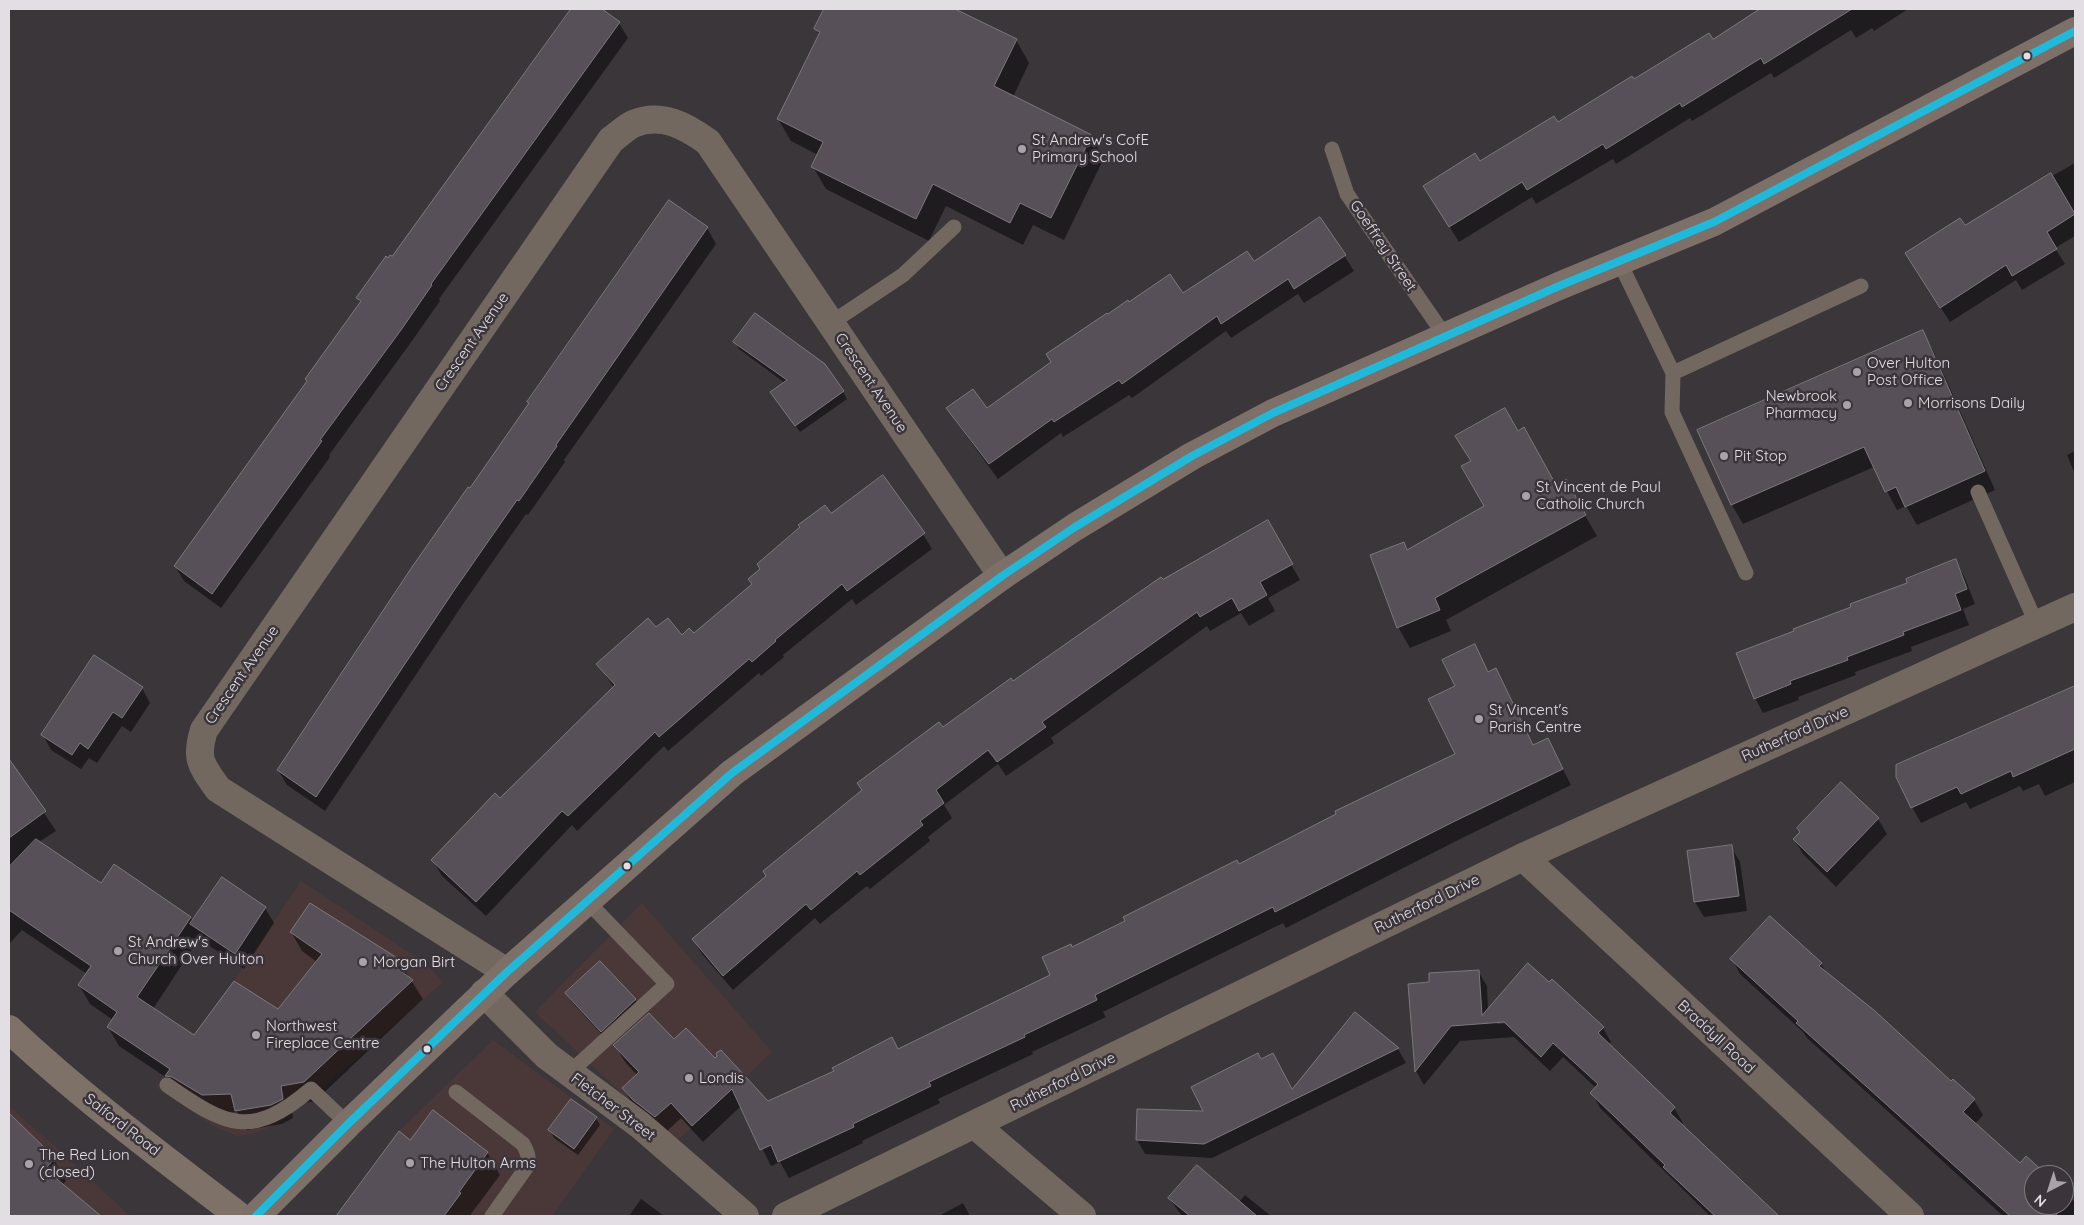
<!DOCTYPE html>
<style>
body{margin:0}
#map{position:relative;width:2084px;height:1225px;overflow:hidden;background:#3a363a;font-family:Quicksand,sans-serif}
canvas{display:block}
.frame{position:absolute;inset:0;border:10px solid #e2dee3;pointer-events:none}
.north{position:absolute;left:2024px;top:1165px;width:50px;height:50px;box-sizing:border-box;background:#3b353b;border:1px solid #7e797e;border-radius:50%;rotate:220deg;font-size:14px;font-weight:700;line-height:20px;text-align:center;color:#e2dee3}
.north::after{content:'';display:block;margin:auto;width:18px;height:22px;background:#a7a3a8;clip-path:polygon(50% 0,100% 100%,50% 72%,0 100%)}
</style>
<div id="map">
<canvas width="2084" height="1225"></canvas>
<div class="frame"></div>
<div class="north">N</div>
</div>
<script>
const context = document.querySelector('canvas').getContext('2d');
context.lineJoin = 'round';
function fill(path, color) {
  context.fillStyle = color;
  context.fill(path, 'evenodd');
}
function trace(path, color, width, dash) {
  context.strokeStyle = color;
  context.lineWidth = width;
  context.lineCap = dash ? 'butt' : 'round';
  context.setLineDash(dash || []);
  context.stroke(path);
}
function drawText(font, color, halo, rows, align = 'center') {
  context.font = font + ' Quicksand,sans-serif';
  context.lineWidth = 5;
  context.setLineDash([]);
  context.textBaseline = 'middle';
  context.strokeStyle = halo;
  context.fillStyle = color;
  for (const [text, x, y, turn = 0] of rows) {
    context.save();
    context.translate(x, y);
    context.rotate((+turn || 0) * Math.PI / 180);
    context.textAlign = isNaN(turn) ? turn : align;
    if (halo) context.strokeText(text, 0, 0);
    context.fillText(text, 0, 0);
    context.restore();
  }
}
fill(new Path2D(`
 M301,881L424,962L443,982L299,1109L273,1126L254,1134L237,1136L213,1126L156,1087L234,981Z
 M642,903L772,1052L675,1143L535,1012Z
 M493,1040L614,1129L552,1216H342L338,1213L399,1131Z
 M9,1106L59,1150L130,1216H9Z`), '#4a3838');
fill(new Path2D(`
 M572,9H600L619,23L628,38L439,299L440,301L409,345L329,455L330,457L221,608L184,581L175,566L308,382L361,304L358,298L389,260L392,258Z
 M826,9H952L1016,40L1029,63L1013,97L1091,136L1104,158L1064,240L1033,225L1023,245L946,206L929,241L826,189L813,167L818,155L791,141L778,119L820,35L816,29Z
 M1763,9H1908L1874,31L1872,28L1856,38L1851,30L1774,78L1771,73L1692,121L1690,118L1616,164L1613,159L1536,204L1532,197L1459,242L1434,202L1480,163L1557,124L1634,81L1712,41Z
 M2075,163V236L2055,248L2065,264L2022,290L2016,280L1950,322L1915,269L1964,226Z
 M669,202L707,228L716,244L564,460L565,462L528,515L526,514L463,604L325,811L287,785L278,770Z
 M1320,218L1354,271L1304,303L1298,294L1231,338L1226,331L1132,398L1129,395L1063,437L1061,433L998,479L957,423L948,408L987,410L1053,362L1107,316L1129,304L1183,295L1253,262Z
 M1922,331L1933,350L1995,490L1917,525L1906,506L1897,510L1874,467L1743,524L1732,505L1699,430Z
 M735,342L843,392L847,399L800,432L776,399L785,383L739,349Z
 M1518,433L1556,486L1565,481L1597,536L1446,620L1451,631L1410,648L1398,627L1403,543L1408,551L1486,507L1472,462Z
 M2075,451V474L2067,455Z
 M830,515L923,534L932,549L856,605L852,599L783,655L784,657L761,676L759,673L668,751L664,746L577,831L572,825L486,916L442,876L433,861L500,799L614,688L598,664L656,629L682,636L694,635L753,585Z
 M1267,522L1300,580L1268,598L1275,611L1249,626L1241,613L1210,631L1207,626L1051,738L1054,743L1006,776L998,764L944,805L952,818L928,837L930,841L870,889L867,886L820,924L815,918L733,990L702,954L693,939L943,729L1163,581Z
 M1956,561L1964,576L1975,604L1963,609L1969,625L1911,647L1912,651L1855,672L1856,675L1798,697L1799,700L1763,713L1755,698L1852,607Z
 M1474,646L1489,673L1496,669L1534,746L1548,740L1571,785L1462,838L1286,928L1283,923L1103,1012L1106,1017L1032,1052L1033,1054L938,1099L940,1103L862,1141L863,1143L789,1178L780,1162L771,1166L741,1106L703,1142L681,1118L665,1133L633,1105L623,1088L637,1075L625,1062L615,1046L674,1041L714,1060L768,1102L898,1050L1052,976L1072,948L1457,754V687Z
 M142,688L150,703L131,732L122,726L97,763L89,758L81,769L51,750L43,735Z
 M2071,689L2075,696V782L2045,796L2039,784L2023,791L2020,786L1970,809L1966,802L1921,823L1912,807Z
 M16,771L56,831L39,842L102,884L190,917L193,922L265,908L274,923L244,969L199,939L153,1009L194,1037L278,1011L317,962L302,951L291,932L398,960L423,999L315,1101L291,1105L293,1118L282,1124L247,1130L237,1112L213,1113L167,1078L119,1046L108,1027L113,1020L90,1004L79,985L87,974L22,930L9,944V775Z
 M1841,784L1878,819L1887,834L1836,887L1803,854L1794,839Z
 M1731,847L1740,862L1747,911L1704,917L1695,902Z
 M1732,959L1821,964L1827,974L1974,1100L1983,1115L1975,1124L2020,1165L2045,1175H2034V1205H2064V1192L2075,1202V1216H2003L1807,1038L1803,1032L1740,974Z
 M600,962L635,1000L640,1007L605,1038L571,1001L567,994Z
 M1478,971L1487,986L1488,1010L1603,1028L1611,1042L1608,1045L1674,1108L1683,1123L1681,1125L1777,1216H1710L1600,1108L1592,1093L1596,1088L1563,1057L1550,1071L1514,1037L1460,1041L1424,1085L1416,1071L1409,985L1431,983ZM1510,1021V1023L1497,1024V1022Z
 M1355,1014L1398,1049L1406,1063L1212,1158L1145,1154L1137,1140L1205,1113L1260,1061L1293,1091Z
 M9,1114L54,1159L66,1181L62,1185L99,1216H9Z
 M596,1118L600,1125L578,1155L554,1138L550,1130Z
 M411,1142L487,1152L500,1175L471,1214L472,1216H341L340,1213Z
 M1245,1195L1271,1216H1182L1169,1198L1239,1202Z
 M641,1199L664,1216H629Z
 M963,1203L970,1216H939Z`), '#0007');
const building = new Path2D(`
 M571,9H602L620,22L431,284L432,285L401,330L320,440L322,441L212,594L174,566L307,381L305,379L361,301L356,298L386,256L388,258L390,255L392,256Z
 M824,9H955L1017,39L994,86L1092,135L1051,218L1020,203L1010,223L933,184L916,219L811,167L823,142L777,119L820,32L814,29Z
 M1760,9H1852L1764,64L1761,58L1682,107L1680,103L1606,149L1603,144L1527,190L1522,182L1449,227L1423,186L1475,153L1480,161L1554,116L1558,122L1632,76L1634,79L1709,33L1713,39Z
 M2051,173L2075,214L2047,232L2057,249L2012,276L2006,265L1940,308L1905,253L1960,218L1965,225Z
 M669,200L708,227L556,445L557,446L519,501L517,500L455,589L316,797L277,770L412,567L468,487L470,488L529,403L527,402Z
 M1320,217L1346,255L1294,289L1288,279L1221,324L1217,316L1122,384L1119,380L1054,422L1052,419L989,464L946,408L973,389L987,408L1051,362L1046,354L1107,313L1108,314L1128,300L1129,302L1170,274L1183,293L1247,251L1254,261Z
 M755,313L825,364L844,391L795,426L770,392L787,380L733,342Z
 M1923,330L1985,471L1905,507L1896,487L1885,492L1864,447L1731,505L1697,430Z
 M1505,408L1518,431L1524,427L1556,485L1566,479L1586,515L1435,598L1440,610L1397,628L1370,555L1404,542L1407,550L1484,506L1461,466L1471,461L1455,436Z
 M883,475L925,533L847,591L842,584L775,640L776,641L752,662L749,659L659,737L655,732L568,816L562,811L476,902L431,860L495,793L500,798L615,685L596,664L648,618L656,627L668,618L682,635L689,628L694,633L752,584L748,579L760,569L757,564L800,527L798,525L825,505L831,513Z
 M1268,520L1293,564L1260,582L1267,595L1239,611L1232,598L1200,617L1197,612L1042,722L1046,727L997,762L988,750L936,790L944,803L920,821L923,825L860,875L857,871L811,910L806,904L723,976L692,939L766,876L763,871L862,790L857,783L939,722L943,727L1011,678L1013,681L1161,577L1163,579Z
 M1956,559L1967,589L1955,594L1961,610L1903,632L1904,635L1847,657L1848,660L1790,681L1791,684L1754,699L1736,653L1794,631L1793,629L1851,607L1850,604L1907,583L1906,579Z
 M1475,644L1488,672L1496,668L1533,745L1548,738L1563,769L1453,822L1275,912L1273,907L1095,995L1097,1000L1024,1035L1025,1037L929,1082L931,1086L853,1124L854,1127L778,1162L771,1145L760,1150L732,1089L692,1126L671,1103L655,1117L633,1100L622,1088L639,1072L613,1045L649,1013L674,1039L686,1028L715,1058L717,1056L716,1053L721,1050L768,1101L834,1071L832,1068L892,1037L898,1049L1050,975L1042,957L1071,944L1072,947L1125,921L1123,917L1237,860L1239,864L1336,814L1335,811L1455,754L1428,699L1455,686L1442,660Z
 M94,655L143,687L122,718L113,712L88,749L80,743L72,755L41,735Z
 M2075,686V749L2013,777L2011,771L1961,794L1957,787L1911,808L1896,777V765Z
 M9,759L46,811L9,838Z
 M1841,782L1879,818L1827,872L1793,839L1800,832L1797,828Z
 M36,839L101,883L114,864L191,917L137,997L194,1035L234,981L278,1009L322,954L290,932L310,903L399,959L394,966L413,980L304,1082L281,1086L283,1099L271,1105L235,1111L231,1094L202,1095L172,1077L165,1076L170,1069L107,1027L117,1012L78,985L91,966L9,910V867Z
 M1732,845L1739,896L1694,902L1687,851Z
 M222,877L266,907L235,954L190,924Z
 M1770,916L1822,963L1819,966L1875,1011L1951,1081L1953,1079L1975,1099L1963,1112L2020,1163L2026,1156L2047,1175H2034V1205H2064V1190L2072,1197L2055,1216H2010L1796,1023L1798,1021L1730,959Z
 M600,961L636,999L601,1032L565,993Z
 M1528,963L1549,982L1552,979L1604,1027L1598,1033L1675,1107L1670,1113L1779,1216H1715L1663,1167L1665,1165L1590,1093L1598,1084L1553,1043L1541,1057L1504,1022L1451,1026L1415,1072L1408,984L1429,982V973L1479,970L1482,1015Z
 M1355,1012L1399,1048L1204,1144L1136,1140L1137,1109L1203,1111L1191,1087L1258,1053L1261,1059L1273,1053L1292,1089Z
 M571,1099L597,1117L574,1149L548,1130Z
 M433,1110L488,1152L459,1192L461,1193L444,1216H336L399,1131L410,1140Z
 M9,1113L55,1158L45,1169L101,1216H9Z
 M1197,1165L1257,1216H1190L1168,1198Z`);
fill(building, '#585059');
trace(building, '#7b787b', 1);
trace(new Path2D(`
 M1332,149L1347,194L1445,336
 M1620,263L1673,373L1672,412L1746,573
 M831,323L903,275L954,227
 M1673,373L1861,286
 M1978,492L2037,625
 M569,1073L667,984L587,901
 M167,1085C226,1126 251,1140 311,1089L348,1124
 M456,1092L523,1144C528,1153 530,1159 526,1168L492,1216`), '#736860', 15);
trace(new Path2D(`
 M1523,857L1910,1216
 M507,972L218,789C201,765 195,759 204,730L611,140C618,135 625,128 633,124C661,112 686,126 708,142L1002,576
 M484,993L547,1056L640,1125L745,1216
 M975,1125L1082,1216
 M786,1216L1523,857L2075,607`), '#736860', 28);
trace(new Path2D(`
 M9,1029C81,1097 161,1156 239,1216`), '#7e7168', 28);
trace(new Path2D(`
 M256,1216L348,1124L507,972L732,773L1002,576L1075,527L1192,456L1273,413L1559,286L1714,222L2075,31`), '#7c7068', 28);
trace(new Path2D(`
 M256,1216L348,1124L507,972L732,773L1002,576L1075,527L1192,456L1273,413L1559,286L1714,222L2075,31`), '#20b9da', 8);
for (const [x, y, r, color] of [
 [2027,56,4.5,"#e2dee3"],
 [1022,149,5,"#a7a3a8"],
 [1857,372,5,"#a7a3a8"],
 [1908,403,5,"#a7a3a8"],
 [1847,405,5,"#a7a3a8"],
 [1724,456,5,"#a7a3a8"],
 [1526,496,5,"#a7a3a8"],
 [1479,719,5,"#a7a3a8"],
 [627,866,4.5,"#e2dee3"],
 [118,951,5,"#a7a3a8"],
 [363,962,5,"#a7a3a8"],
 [256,1035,5,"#a7a3a8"],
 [427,1049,4.5,"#e2dee3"],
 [689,1078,5,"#a7a3a8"],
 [410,1163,5,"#a7a3a8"],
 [29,1164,5,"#a7a3a8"]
]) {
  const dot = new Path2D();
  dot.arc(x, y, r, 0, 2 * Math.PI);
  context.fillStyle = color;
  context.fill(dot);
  trace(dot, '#3b353b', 2);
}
drawText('15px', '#e2dee3', '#3b353b', [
 ["St Andrew's CofE",1032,140],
 ["Primary School",1032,157],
 ["Over Hulton",1867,363],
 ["Post Office",1867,380],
 ["Newbrook",1837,396,"right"],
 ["Pharmacy",1837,413,"right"],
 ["Morrisons Daily",1918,403],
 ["Pit Stop",1734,456],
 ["St Vincent de Paul",1536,487],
 ["Catholic Church",1536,504],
 ["St Vincent's",1489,710],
 ["Parish Centre",1489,727],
 ["St Andrew's",128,942],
 ["Church Over Hulton",128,959],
 ["Morgan Birt",373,962],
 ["Northwest",266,1026],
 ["Fireplace Centre",266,1043],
 ["Londis",699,1078],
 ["The Red Lion",39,1155],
 ["(closed)",39,1172],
 ["The Hulton Arms",420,1163]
], 'left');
drawText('15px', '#e2dee3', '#3b353b', [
 ["Goeffrey Street",1383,246,56],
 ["Crescent Avenue",472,342,-55],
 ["Crescent Avenue",871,383,56],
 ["Crescent Avenue",242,675,-55],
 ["Rutherford Drive",1795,734,-24],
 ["Rutherford Drive",1427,904,-26],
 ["Braddyll Road",1716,1037,43],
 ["Rutherford Drive",1063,1082,-26],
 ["Fletcher Street",613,1107,37],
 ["Salford Road",122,1125,38]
]);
</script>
